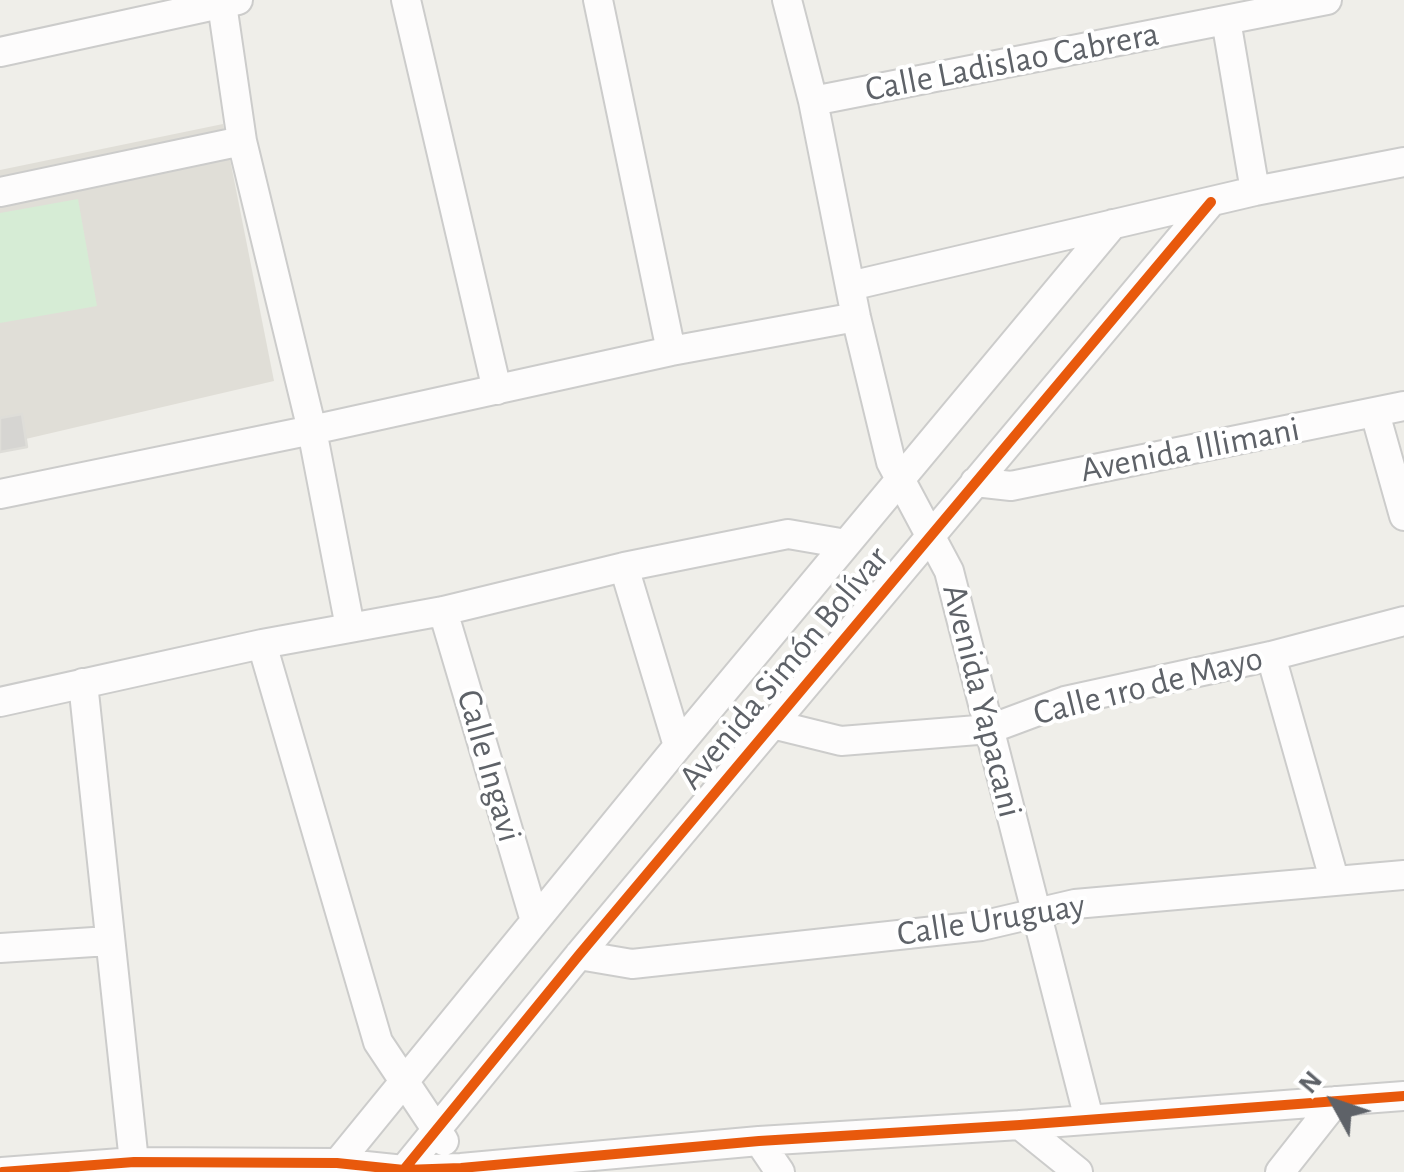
<!DOCTYPE html>
<meta charset="utf-8">
<style>
body{margin:0}
#map{position:relative;width:1404px;height:1172px;overflow:hidden;background:#efeee9;font-family:"Alegreya Sans",sans-serif}
canvas{display:block}
.north{position:absolute;left:1284px;top:1052px;width:100px;height:100px;-webkit-text-stroke:8px #fff;paint-order:stroke;rotate:310deg;font-size:28px;font-weight:700;line-height:40px;text-align:center;color:#5e6268}
.north::after{content:'';display:block;margin:auto;width:35px;height:45px;background:#5e6268;clip-path:polygon(50% 0,100% 100%,50% 72%,0 100%)}
</style>
<div id="map">
<canvas width="1404" height="1172"></canvas>
<div class="north">N</div>
</div>
<script>
const context = document.querySelector('canvas').getContext('2d');
context.lineJoin = 'round';
function fill(path, color) {
  context.fillStyle = color;
  context.fill(path, 'evenodd');
}
function trace(path, color, width, dash) {
  context.strokeStyle = color;
  context.lineWidth = width;
  context.lineCap = dash ? 'butt' : 'round';
  context.setLineDash(dash || []);
  context.stroke(path);
}
function drawText(font, color, halo, rows, align = 'center') {
  context.font = font + ' "Alegreya Sans",sans-serif';
  context.lineWidth = 8;
  context.setLineDash([]);
  context.textBaseline = 'middle';
  context.strokeStyle = halo;
  context.fillStyle = color;
  for (const [text, x, y, turn = 0] of rows) {
    context.save();
    context.translate(x, y);
    context.rotate((+turn || 0) * Math.PI / 180);
    context.textAlign = isNaN(turn) ? turn : align;
    if (halo) context.strokeText(text, 0, 0);
    context.fillText(text, 0, 0);
    context.restore();
  }
}
fill(new Path2D(`
 M223,124L274,381L0,445V170Z`), '#e0ded7');
fill(new Path2D(`
 M78,199L97,306L0,323V213Z`), '#d6ecd5');
const building = new Path2D(`
 M22,414L27,447L0,452V418Z`);
fill(building, '#d6d5d2');
trace(building, '#deddd8', 2.5);
const minor = new Path2D(`
 M406,0L497,390
 M598,0L671,351
 M787,0L813,101L856,317L891,462L949,571L1089,1119
 M222,4L242,141L312,430L350,627
 M1226,20L1255,191
 M0,52L238,0
 M813,101L1327,0
 M0,192L242,141
 M850,286L1255,191L1404,162
 M1375,413L1404,516
 M975,482L1011,486L1404,406
 M0,494L312,430L671,351L856,317
 M624,567L678,746
 M443,611L535,921
 M262,644L378,1042L444,1141
 M1271,656L1334,879
 M83,683L134,1162
 M0,702L262,644L443,611L624,567L788,534L846,544
 M772,724L841,741L990,729L1065,701L1271,656L1404,621
 M0,948L109,941
 M579,955L632,964L981,926L1075,904L1404,875
 M1020,1125L1078,1172
 M759,1141L780,1172
 M331,1171L678,746L1113,224
 M2,1172L134,1162L337,1163L404,1170L461,1168L759,1141L1020,1125L1404,1096
 M402,1172L579,955L1211,202
 M1280,1172L1336,1101`);
trace(minor, '#cccccb', 32);
trace(minor, '#fdfcfc', 28);
trace(new Path2D(`
 M2,1172L134,1162L337,1163L404,1170L461,1168L759,1141L1020,1125L1404,1096
 M402,1172L579,955L1211,202`), '#e8590c', 10);
drawText('35px', '#5e6268', '#fff', [
 ["Calle Ladislao Cabrera",1012,62,-11],
 ["Avenida Illimani",1190,450,-11],
 ["Avenida Simón Bolívar",784,668,-50],
 ["Calle 1ro de Mayo",1148,686,-14],
 ["Avenida Yapacani",982,701,76],
 ["Calle Ingavi",489,766,74],
 ["Calle Uruguay",991,920,-9]
]);
</script>
